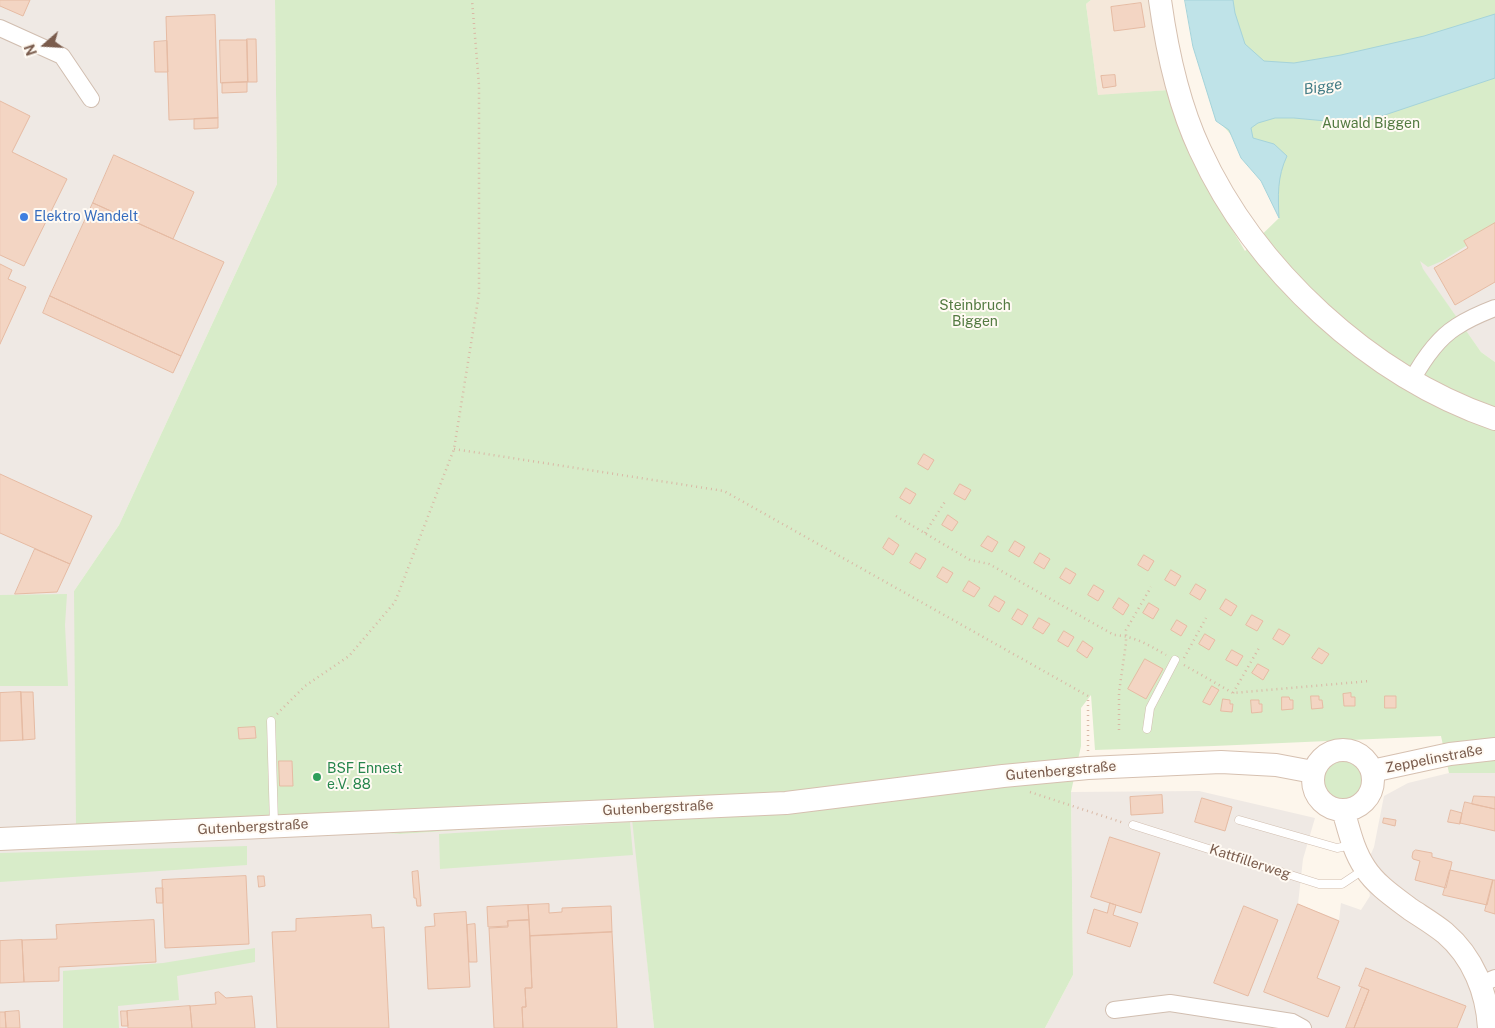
<!DOCTYPE html>
<meta charset="utf-8">
<style>
body{margin:0}
#map{position:relative;width:1495px;height:1028px;overflow:hidden;background:#fdf6ec;font-family:"Public Sans",sans-serif}
canvas{display:block}
.north{position:absolute;left:20px;top:20px;width:50px;height:50px;-webkit-text-stroke:4px #fffaf3;paint-order:stroke;rotate:251deg;font-size:14px;font-weight:700;line-height:20px;text-align:center;color:#7a5c4d}
.north::after{content:'';display:block;margin:auto;width:18px;height:22px;background:#7a5c4d;clip-path:polygon(50% 0,100% 100%,50% 72%,0 100%)}
</style>
<div id="map">
<canvas width="1495" height="1028"></canvas>
<div class="north">N</div>
</div>
<script>
const context = document.querySelector('canvas').getContext('2d');
context.lineJoin = 'round';
function fill(path, color) {
  context.fillStyle = color;
  context.fill(path, 'evenodd');
}
function trace(path, color, width, dash) {
  context.strokeStyle = color;
  context.lineWidth = width;
  context.lineCap = dash ? 'butt' : 'round';
  context.setLineDash(dash || []);
  context.stroke(path);
}
function drawText(font, color, halo, rows, align = 'center') {
  context.font = font + ' "Public Sans",sans-serif';
  context.lineWidth = 4;
  context.setLineDash([]);
  context.textBaseline = 'middle';
  context.strokeStyle = halo;
  context.fillStyle = color;
  for (const [text, x, y, turn = 0] of rows) {
    context.save();
    context.translate(x, y);
    context.rotate((+turn || 0) * Math.PI / 180);
    context.textAlign = isNaN(turn) ? turn : align;
    if (halo) context.strokeText(text, 0, 0);
    context.fillText(text, 0, 0);
    context.restore();
  }
}
fill(new Path2D(`
 M1091,0H1150L1169,90L1098,96L1086,4Z`), '#f5e8da');
fill(new Path2D(`
 M0,0H275L277,184L119,525L74,591L274,826L400,834L633,819L654,1028H0Z
 M1495,208V362L1481,352L1416,260Z
 M1449,773H1495V978L1481,984L1489,1028H1045L1073,975L1071,792L1199,791L1315,818L1303,859L1298,904L1339,920L1341,903L1361,910L1370,896L1365,868L1374,847L1384,796L1408,783Z`), '#efe9e4');
fill(new Path2D(`
 M275,0H1091L1086,4L1098,95L1169,90L1201,177L1245,251L1279,218C1276,212 1274,206 1272,200C1266,185 1229,125 1216,121L1200,69L1186,0H1495V228L1442,261L1428,267L1420,261L1423,269L1481,352L1495,362V773H1449L1441,736L1214,746L1095,750L1091,695L1081,708V746L1071,792L1073,975L1045,1028H654L632,819L400,834L274,826L76,828L74,591L119,525L277,184Z
 M67,594L65,625L68,686H0V595Z
 M1323 779a22 22 0 1 1 44 0a22 22 0 1 1-44 0Z
 M630,822L633,855L440,869L439,834Z
 M247,846V865L0,882V853Z
 M255,948V962L177,976L179,1000L118,1006L119,1028H63V971L163,963Z`), '#d8ecc9');
const water = new Path2D(`
 M1185,0H1233L1235,13L1245,44L1264,61L1294,63L1341,55L1424,36L1495,14V78L1358,124L1294,118H1275L1258,123L1251,128L1253,138L1274,144L1287,156C1277,177 1278,196 1279,218L1261,181L1241,158L1229,130L1216,121L1193,47Z`);
fill(water, '#bfe3e8');
trace(water, '#a5d3da', 1);
const building = new Path2D(`
 M0,0H30L23,16L0,6Z
 M1141,3L1145,27L1114,31L1111,7Z
 M215,15L218,118L169,120L166,17Z
 M247,39H256L257,82H248Z
 M220,40H247L248,82L221,83Z
 M167,41L168,72H155L154,42Z
 M1115,75L1116,86L1103,88L1101,76Z
 M247,82V92L222,93V83Z
 M0,101L30,116L12,152L67,179L24,266L0,255Z
 M218,118V128L194,129V119Z
 M114,155L194,192L173,239L93,203Z
 M93,203L224,262L181,356L50,296Z
 M1495,223V282L1455,305L1434,268L1468,248L1464,241Z
 M0,264L12,270L8,279L26,287L0,344Z
 M50,296L181,356L173,373L43,313Z
 M924,454L934,460L928,470L918,464Z
 M0,474L92,516L70,564L0,533Z
 M960,484L971,490L965,500L954,494Z
 M906,488L916,494L910,504L900,498Z
 M948,515L958,522L952,531L942,525Z
 M988,536L998,542L992,552L981,546Z
 M889,538L899,545L893,555L883,548Z
 M1015,541L1025,547L1019,557L1009,551Z
 M35,549L70,564L57,592L15,594Z
 M916,553L926,559L920,569L910,563Z
 M1040,553L1050,559L1044,569L1034,563Z
 M1144,555L1154,561L1148,571L1138,565Z
 M943,567L953,573L947,583L937,577Z
 M1066,568L1076,574L1070,584L1060,578Z
 M1171,570L1181,576L1175,586L1165,580Z
 M969,581L980,588L974,597L963,591Z
 M1196,584L1206,590L1200,600L1190,594Z
 M1094,585L1104,591L1098,601L1088,595Z
 M995,596L1005,602L999,612L989,606Z
 M1119,598L1129,605L1123,615L1113,608Z
 M1226,599L1237,606L1231,616L1220,609Z
 M1149,603L1159,609L1153,619L1143,613Z
 M1018,609L1028,615L1022,625L1012,619Z
 M1252,615L1263,621L1257,631L1246,625Z
 M1039,618L1050,624L1043,634L1033,628Z
 M1177,620L1187,626L1181,636L1171,630Z
 M1279,629L1290,635L1283,645L1273,639Z
 M1064,631L1074,637L1068,647L1058,641Z
 M1205,634L1215,640L1209,650L1199,644Z
 M1083,641L1093,648L1087,658L1077,651Z
 M1319,648L1329,654L1322,664L1312,658Z
 M1232,650L1243,656L1237,666L1226,660Z
 M1145,659L1163,669L1146,699L1128,689Z
 M1258,664L1269,670L1263,680L1252,673Z
 M1212,686L1219,690L1210,705L1203,702Z
 M21,692L23,740L0,741V693Z
 M21,692H33L35,739L23,740Z
 M1351,693V697H1355V706H1344L1343,694Z
 M1311,696H1319V700H1322L1323,708L1312,709Z
 M1385,696H1396V708H1385Z
 M1282,697H1289L1290,700H1293V709L1282,710Z
 M1223,699L1230,700V704H1233L1232,712L1221,711Z
 M1251,700H1259V704H1262V712L1252,713Z
 M255,727L256,738L239,739L238,728Z
 M279,761H292L293,786H280Z
 M1162,795L1163,813L1131,815L1130,797Z
 M1474,796L1495,797V809L1472,804Z
 M1202,798L1232,807L1225,831L1195,822Z
 M1465,802L1495,809V831L1460,823Z
 M1451,810L1462,813L1460,824L1448,822Z
 M1384,818L1396,820L1395,826L1383,823Z
 M1110,837L1160,853L1141,913L1091,897Z
 M1416,850L1432,853V857L1452,862L1446,888L1415,880L1420,861L1413,859L1412,857L1413,852Z
 M1450,870L1493,880L1487,905L1443,895Z
 M418,871L421,906H417L416,898H414L412,872Z
 M246,876L249,944L165,948L162,880Z
 M258,876H264L265,886L259,887Z
 M1493,880H1495V914L1485,911Z
 M156,888H163V903H157Z
 M1110,903L1116,905L1113,915L1138,923L1130,947L1087,933L1094,909L1107,913Z
 M549,904V913L562,912V908L611,906L612,932L530,936L528,905Z
 M1298,904L1339,921L1317,978L1340,987L1328,1017L1264,992Z
 M528,905L529,920L507,921L508,926L488,927L487,907Z
 M1244,906L1278,920L1248,996L1214,983Z
 M466,912L470,987L428,989L425,927L435,926L434,914Z
 M371,915L372,928L384,927L389,1028H277L272,932L296,931V919Z
 M154,920L156,962L59,967V981L24,982L22,940L57,939L56,925Z
 M529,920L532,988H525L526,1007H522L523,1028H494L489,928L508,927V921Z
 M475,924L477,962H469L467,925Z
 M612,932L617,1028H523L522,1007H526L525,988H532L530,936Z
 M22,940L24,982L0,983V941Z
 M1366,968L1466,1006L1457,1028H1354L1369,990L1359,986Z
 M1362,987L1369,990L1354,1028H1346Z
 M219,992L226,998L252,996L255,1028H192L190,1006L216,1004L215,993Z
 M190,1006L192,1028H128L127,1011Z
 M19,1011L20,1028H6L5,1012Z
 M121,1011H127L128,1026H122Z
 M0,1012H5L6,1028H0Z`);
fill(building, '#f3d5c3');
trace(building, '#e6bba3', 1);
const lane = new Path2D(`
 M271,721L274,824
 M1147,729L1150,708L1175,660
 M1239,820L1337,848L1352,845
 M1133,825L1319,884H1342L1363,870`);
const street = new Path2D(`
 M0,28L62,56L91,99
 M1412,380C1423,360 1437,339 1456,327C1468,319 1482,313 1495,308
 M1481,984L1495,978
 M1114,1010L1170,1003L1292,1022L1303,1028`);
const secondary = new Path2D(`
 M1160,0C1167,51 1178,103 1200,150C1255,270 1370,376 1495,419
 M1313 780a30 30 0 1 1 60 0a30 30 0 1 1-60 0Z
 M1372,771L1450,754L1495,749
 M1343,810C1349,830 1353,850 1365,868C1376,885 1394,897 1410,909C1422,917 1434,924 1445,933C1473,957 1487,992 1489,1028
 M0,839L786,803L1003,776L1088,768L1221,762L1276,765L1313,772`);
trace(lane, '#d1beb0', 9);
trace(street, '#d1beb0', 18);
trace(secondary, '#d6c0b0', 24);
trace(new Path2D(`
 M454,449L724,491L1088,696V751
 M896,516L970,560L989,564L1114,635C1134,636 1149,645 1166,655
 M925,533L946,500
 M1184,658L1206,618
 M1184,665L1233,693L1370,681
 M1233,693L1259,648
 M277,714L305,686L349,656L395,602L454,449L479,294V85L472,0
 M1119,730V692L1126,643V630L1151,587
 M1030,792L1124,823`), '#d9b8a5', 2.5, [1, 4]);
trace(lane, '#fff', 8);
trace(street, '#fff', 16);
trace(secondary, '#fff', 22);
for (const [x, y, r, color] of [
 [24,217,5,"#3f7fe0"],
 [317,777,5,"#2e9e5b"]
]) {
  const dot = new Path2D();
  dot.arc(x, y, r, 0, 2 * Math.PI);
  context.fillStyle = color;
  context.fill(dot);
  trace(dot, '#fffaf3', 2);
}
drawText('14px', '#537a41', '#fffaf3', [
 ["Auwald Biggen",1371,124],
 ["Steinbruch",975,306],
 ["Biggen",975,322]
]);
drawText('14px', '#366cbe', '#fffaf3', [
 ["Elektro Wandelt",34,217]
], 'left');
drawText('14px', '#7a5c4d', '#fffaf3', [
 ["Zeppelinstraße",1434,759,-11],
 ["Gutenbergstraße",1061,771,-5],
 ["Gutenbergstraße",658,808,-3],
 ["Gutenbergstraße",253,827,-3],
 ["Kattfillerweg",1250,862,18]
]);
drawText('14px', '#27864d', '#fffaf3', [
 ["BSF Ennest",327,769],
 ["e.V. 88",327,785]
], 'left');
drawText('italic 15px', '#437c86', '#fffaf3', [
 ["Bigge",1323,87,-9]
]);
</script>
